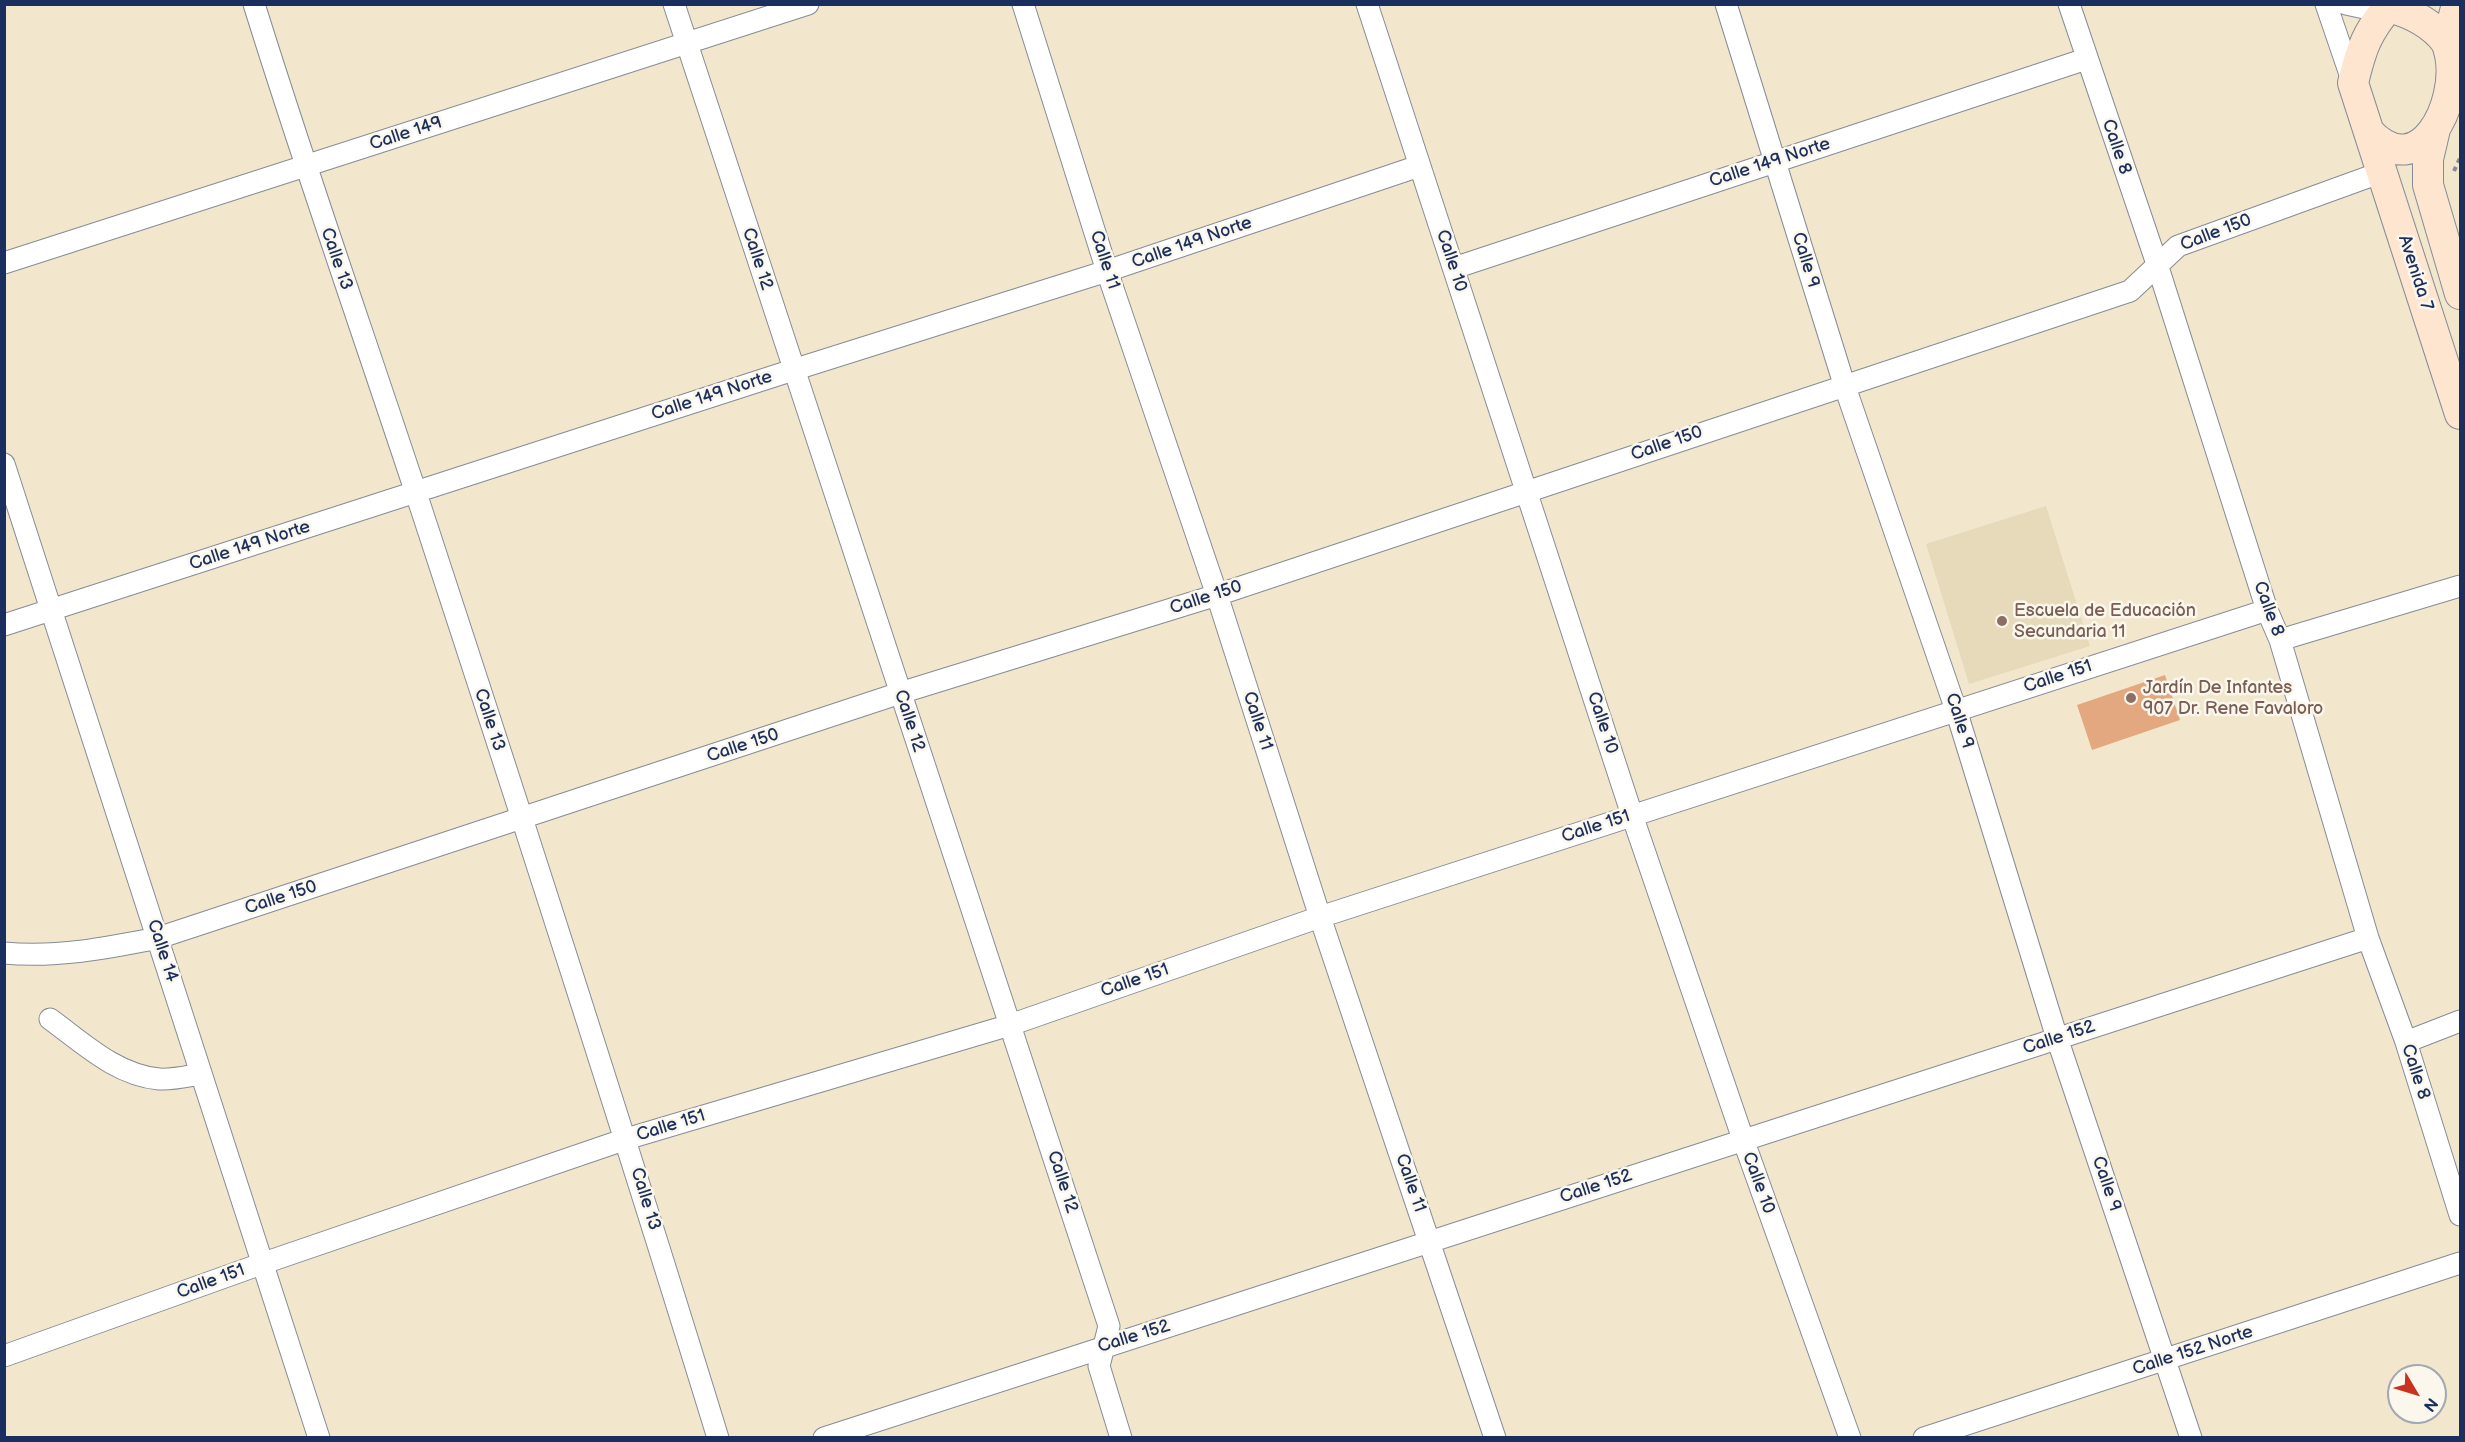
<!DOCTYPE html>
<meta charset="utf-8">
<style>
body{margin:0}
#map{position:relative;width:2465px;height:1442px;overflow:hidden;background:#f2e7cc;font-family:"Balsamiq Sans",sans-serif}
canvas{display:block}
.frame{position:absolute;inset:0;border:6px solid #1b2f5e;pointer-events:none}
.north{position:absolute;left:2387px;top:1364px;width:60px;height:60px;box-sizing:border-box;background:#fbf7ec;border:2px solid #a1a7b3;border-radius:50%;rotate:128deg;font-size:16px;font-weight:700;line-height:24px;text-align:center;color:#1b2f5e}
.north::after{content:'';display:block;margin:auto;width:21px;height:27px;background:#c8321e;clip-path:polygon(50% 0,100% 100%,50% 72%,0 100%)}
</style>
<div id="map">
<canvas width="2465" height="1442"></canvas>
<div class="frame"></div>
<div class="north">N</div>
</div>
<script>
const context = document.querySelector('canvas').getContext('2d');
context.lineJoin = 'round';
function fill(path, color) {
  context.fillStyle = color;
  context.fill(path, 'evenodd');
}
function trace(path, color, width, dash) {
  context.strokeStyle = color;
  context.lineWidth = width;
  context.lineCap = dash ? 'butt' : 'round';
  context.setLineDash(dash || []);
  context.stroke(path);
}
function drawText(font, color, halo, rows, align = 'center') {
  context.font = font + ' "Balsamiq Sans",sans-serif';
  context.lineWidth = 5;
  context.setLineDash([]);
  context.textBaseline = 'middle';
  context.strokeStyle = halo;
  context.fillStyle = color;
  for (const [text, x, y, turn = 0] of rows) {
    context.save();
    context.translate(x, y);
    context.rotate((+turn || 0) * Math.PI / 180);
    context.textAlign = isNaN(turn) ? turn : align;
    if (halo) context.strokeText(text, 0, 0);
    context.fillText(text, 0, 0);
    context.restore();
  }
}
fill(new Path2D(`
 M2046,506L2090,646L1969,684L1926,544Z`), '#e6daba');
fill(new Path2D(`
 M2165,675L2180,720L2092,750L2077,705Z`), '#e4a881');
const minor = new Path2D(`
 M254,4C305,168 362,330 416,493C519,807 621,1122 718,1438
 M674,4L1109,1326L1099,1366L1121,1438
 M1023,4L1107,271L1217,595L1320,917L1495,1438
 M1367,4L1632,815L1743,1139L1850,1438
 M1726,4L1844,384L1956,710L2057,1038L2191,1438
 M2069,4L2157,264L2267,610L2280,640L2368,938L2406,1042L2460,1215
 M2326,4L2353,83
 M2346,4L2383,12
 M4,263L808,4
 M1454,268L2086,59
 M4,464L319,1438
 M4,625L793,370L1107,271L1419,166
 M2280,640L2460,586
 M4,953C57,958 107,948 158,938L900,693L1217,595L2130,291L2178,246L2382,172
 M50,1019C83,1043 116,1075 159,1079C173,1080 188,1076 201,1074
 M2406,1042L2460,1021
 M4,1356L261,1264L626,1139L1010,1025L1320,917L2267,610
 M824,1438L2368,938
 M1924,1438L2460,1263`);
const secondary = new Path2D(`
 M2391,4C2367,31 2361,49 2353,83L2460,414
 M2447,43L2457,4
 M2435,129L2428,159V185L2460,294
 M2369,132C2420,186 2460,103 2450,55C2449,51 2448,46 2446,42C2432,23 2411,13 2389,7`);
trace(minor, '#868b95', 23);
trace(secondary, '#868b95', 32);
trace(new Path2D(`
 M2454,171L2460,158`), '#868b95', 4, [4.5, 4.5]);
trace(minor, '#fff', 21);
trace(secondary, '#fde5d0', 30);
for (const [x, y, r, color] of [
 [2002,621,6,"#8d6e63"],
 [2131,698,6,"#8d6e63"]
]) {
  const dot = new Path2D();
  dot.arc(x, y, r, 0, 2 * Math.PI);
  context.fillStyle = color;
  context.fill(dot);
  trace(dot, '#fbf7ec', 2);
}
drawText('18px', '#1b2f5e', '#fbf7ec', [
 ["Calle 149",406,134,-18],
 ["Calle 8",2116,147,71],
 ["Calle 149 Norte",1770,163,-18],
 ["Calle 150",2216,233,-21],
 ["Calle 149 Norte",1192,243,-19],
 ["Calle 13",336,259,71],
 ["Calle 12",757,259,72],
 ["Calle 11",1104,260,72],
 ["Calle 9",1805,260,73],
 ["Calle 10",1451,261,72],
 ["Avenida 7",2415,273,72],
 ["Calle 149 Norte",712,396,-18],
 ["Calle 150",1667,444,-19],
 ["Calle 149 Norte",250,546,-18],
 ["Calle 150",1206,598,-18],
 ["Calle 8",2268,609,70],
 ["Calle 151",2058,677,-18],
 ["Calle 13",489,720,72],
 ["Calle 12",909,721,72],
 ["Calle 11",1257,721,72],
 ["Calle 9",1959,721,72],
 ["Calle 10",1602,723,72],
 ["Calle 150",743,746,-18],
 ["Calle 151",1596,827,-18],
 ["Calle 150",281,898,-18],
 ["Calle 14",162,951,72],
 ["Calle 151",1135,981,-19],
 ["Calle 152",2059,1038,-18],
 ["Calle 8",2415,1072,72],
 ["Calle 151",671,1126,-17],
 ["Calle 12",1062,1182,72],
 ["Calle 11",1410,1183,71],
 ["Calle 10",1758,1183,70],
 ["Calle 9",2106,1184,71],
 ["Calle 152",1596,1187,-18],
 ["Calle 13",645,1199,73],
 ["Calle 151",211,1282,-20],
 ["Calle 152",1134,1337,-17],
 ["Calle 152 Norte",2193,1351,-18]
]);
drawText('18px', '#785e54', '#fbf7ec', [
 ["Escuela de Educación",2014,611],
 ["Secundaria 11",2014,632],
 ["Jardín De Infantes",2143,688],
 ["907 Dr. Rene Favaloro",2143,709]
], 'left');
</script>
